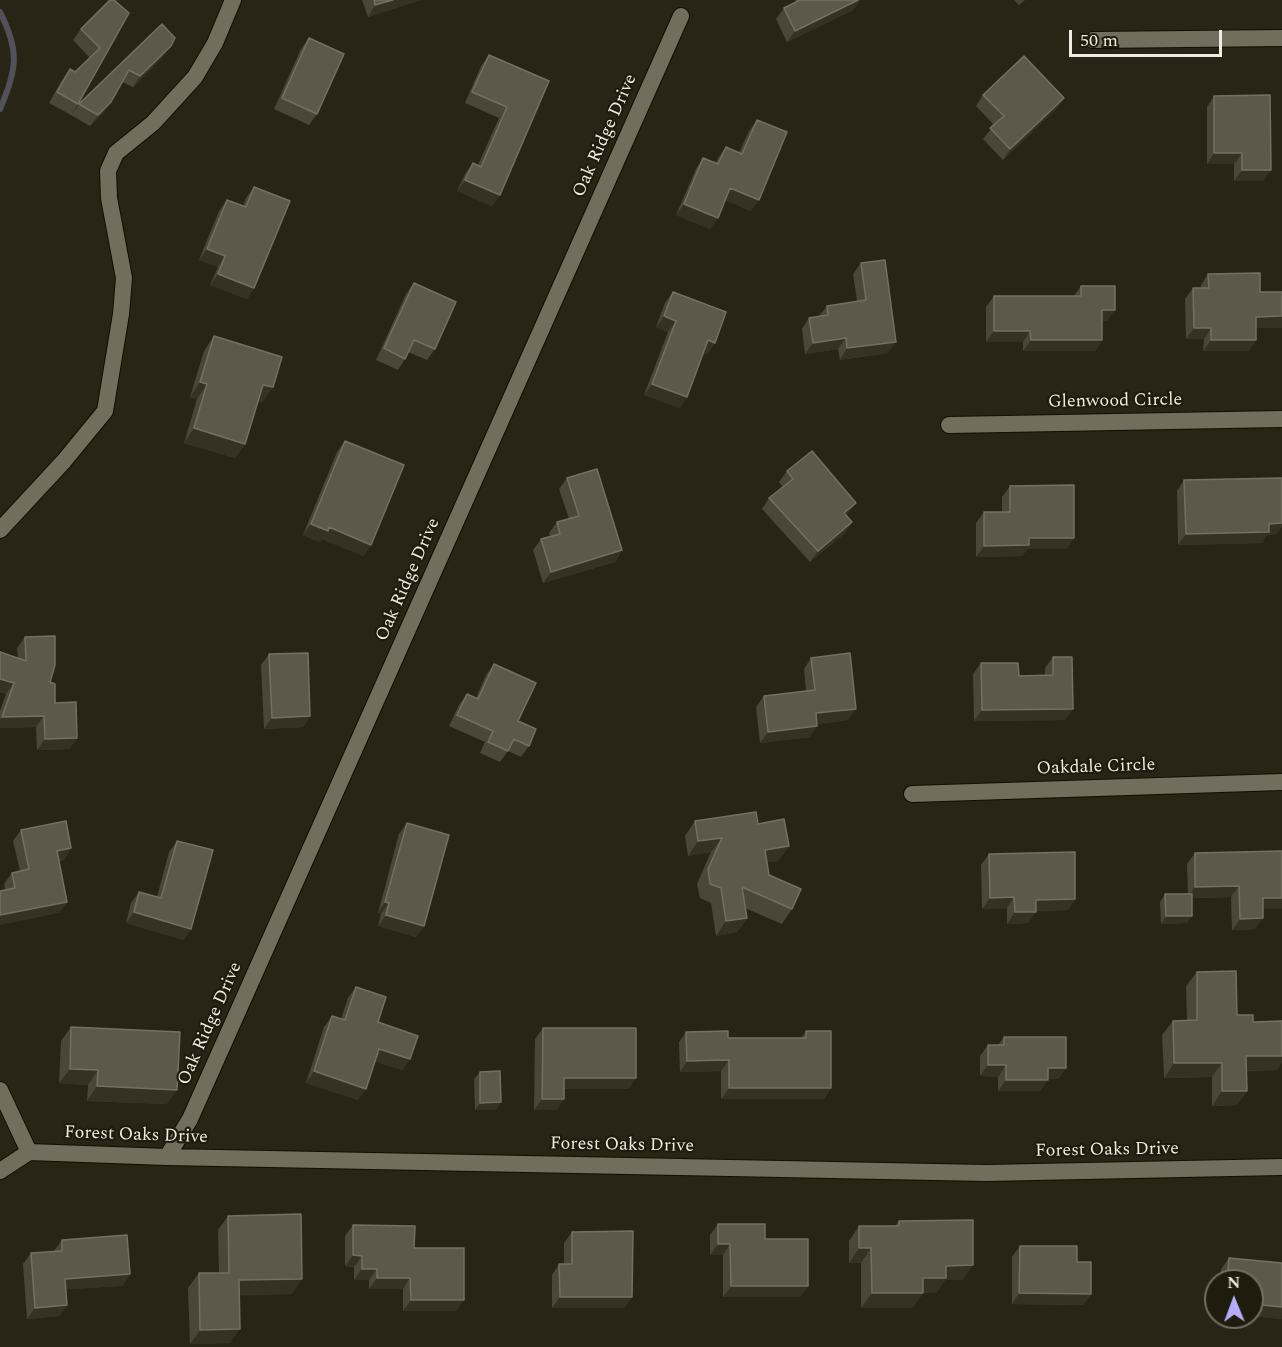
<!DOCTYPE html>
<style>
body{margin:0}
#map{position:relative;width:1282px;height:1347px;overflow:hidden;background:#292516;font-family:Spectral,serif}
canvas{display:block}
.north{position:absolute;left:1204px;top:1269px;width:60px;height:60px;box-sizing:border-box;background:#1f1c0d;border:2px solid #726f62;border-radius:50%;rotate:359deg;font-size:16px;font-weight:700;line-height:24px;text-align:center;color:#eeece2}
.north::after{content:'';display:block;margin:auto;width:21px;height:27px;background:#b4acf9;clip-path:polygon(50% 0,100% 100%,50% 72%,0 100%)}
.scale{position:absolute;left:1069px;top:30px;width:153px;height:27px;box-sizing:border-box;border:3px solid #eeece2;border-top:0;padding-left:8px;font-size:18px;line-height:21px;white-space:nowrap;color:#eeece2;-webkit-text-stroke:4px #1f1c0d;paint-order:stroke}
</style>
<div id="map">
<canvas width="1282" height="1347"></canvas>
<div class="north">N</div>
<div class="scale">50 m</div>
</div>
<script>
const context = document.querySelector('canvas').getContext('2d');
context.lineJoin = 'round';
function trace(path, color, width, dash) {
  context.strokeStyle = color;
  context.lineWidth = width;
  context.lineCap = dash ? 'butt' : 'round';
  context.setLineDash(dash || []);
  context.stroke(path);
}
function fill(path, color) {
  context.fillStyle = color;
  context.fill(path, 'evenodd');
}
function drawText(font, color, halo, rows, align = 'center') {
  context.font = font + ' Spectral,serif';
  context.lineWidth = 4.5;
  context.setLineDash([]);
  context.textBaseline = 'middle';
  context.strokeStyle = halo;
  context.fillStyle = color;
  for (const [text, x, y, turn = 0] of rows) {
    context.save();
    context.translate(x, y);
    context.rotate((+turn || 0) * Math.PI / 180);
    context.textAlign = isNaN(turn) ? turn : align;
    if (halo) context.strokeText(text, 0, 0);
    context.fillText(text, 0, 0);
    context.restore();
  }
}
trace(new Path2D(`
 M0,12C20,51 17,70 0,109`), '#534f5b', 6);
const street = new Path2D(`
 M1093,40L1282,38
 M949,425L1282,419
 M0,530L64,461L105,411L121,314L124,278L109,198L108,171L116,153L153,123L195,77L215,43L233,0
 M912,794L1282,782
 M0,1090L29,1152L167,1157L986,1173L1282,1167
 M167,1157L190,1119L681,16
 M0,1171L29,1152`);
trace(street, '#120e03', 18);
trace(street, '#726e5d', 16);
fill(new Path2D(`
 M362,0H420L368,17Z
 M795,0H860L853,10L787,42L776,19L784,8L796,2Z
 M1014,0H1025L1019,5Z
 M129,13L78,104L71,115L49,103L62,80L70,69L75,72L90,58L73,40L81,29Z
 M162,24L163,57L133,87L122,82L103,113L90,126L71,115L79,104Z
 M309,38L317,114L309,125L274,109L301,49Z
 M489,55L549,81L500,195L492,206L457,191L465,174L473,163L478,165L499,118L465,103L481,66Z
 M983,95L1064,98L1056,109L1003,160L983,139L994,125L976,106Z
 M1214,96L1271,170L1263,181H1234V164H1207V107Z
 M757,120L751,211L725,200L710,229L676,215L696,169L703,158L716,163L718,158L726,147L739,153L749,131Z
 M254,187V288L247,299L210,285L218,267L199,260L219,211L227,200L243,206L246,198Z
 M861,263L888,353L840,360L838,349L805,354L802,329L809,318L819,316L827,306L857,301L853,274Z
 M1208,274L1260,292H1282V328H1256V340L1249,351H1203L1204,339H1186L1185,299L1193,288H1201V285Z
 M414,283L435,349L427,360L408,352L405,359L398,370L376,360L406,294Z
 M1081,286L1107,321H1102V340L1095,351H1023V342H986V307L994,296H1074Z
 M673,292L715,343L707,354L704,353L680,408L644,395L668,332L656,327L665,303Z
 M214,336L263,402L258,401L245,444L235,458L184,443L197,399L190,397L204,351Z
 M345,441L364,556L322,539L320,542L303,535L337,452Z
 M787,471L848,514L846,516L852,522L844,534L810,562L762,509L769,498L783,487L779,482Z
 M567,478L622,550L615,562L543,583L533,550L541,539L550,537L549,533L557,522L569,519L559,489Z
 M1282,478V526L1276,534L1267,535L1262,543L1178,545L1177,491L1184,480Z
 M1010,486L1067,549H1027L1022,556L976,557V523L984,512H1002V497Z
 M25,637L50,682L55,703L77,738L69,749L37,750L36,727L0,728V711L6,694L0,692V652L18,658L17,648Z
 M269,654L310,716L303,727L264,729L261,665Z
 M1053,657L1065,720L974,721L973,674L981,663L1019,676H1045V668Z
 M811,658L848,720L817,724V726L809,737L760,743L756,707L764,696L806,691L804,669Z
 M494,664L529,746L521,757L508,751L500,762L480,753L485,742L449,726L459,705L467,694L476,698L486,675Z
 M695,821L758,824L789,846L778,861L767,862L769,875L792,909L782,924L745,908L747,918L737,932L716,936L711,903L700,898L697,884L711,852L688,856L685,836Z
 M407,823L424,926L416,937L378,926L381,914L378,913L399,834Z
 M21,830L71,848L64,860L59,861L67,902L59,913L5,890L4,884L12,873L20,871L13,841Z
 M177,841L184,940L126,923L131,903L139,892L157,897L169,852Z
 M1282,851V909H1263L1255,929L1232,930L1231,897L1192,898L1187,923L1161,924L1160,902L1165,894H1188L1187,864L1195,853Z
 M989,854L1075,899L1068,910L1036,911L1028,923L1007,924V908L982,909L981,865Z
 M1197,972L1237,1015L1253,1022L1282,1021V1062L1277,1070L1247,1071V1091L1237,1105L1212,1106V1077L1164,1078L1162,1035L1173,1021L1187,1020L1186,986Z
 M356,987L378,1022L410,1059L402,1070L375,1061L358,1100L306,1083L324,1027L332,1016L341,1019L348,998Z
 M71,1027L167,1104L87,1101L88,1085L59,1083L61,1041Z
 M543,1028L636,1078L628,1089H564L557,1110H534L535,1039Z
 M806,1031L831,1088L824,1099H721V1071L680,1072L679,1042L686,1032L728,1038H801Z
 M1004,1037L1066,1068L1058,1079H1048L1040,1091H998V1077L980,1076V1056L988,1045H998Z
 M480,1072L496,1110H475L474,1079Z
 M228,1216L292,1294L239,1295L230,1343L190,1344L188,1288L199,1273H219L218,1230Z
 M899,1221L963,1280H945L936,1293H923L912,1308H861V1263H849V1241L859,1226H895Z
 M718,1224L808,1286L800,1297H723V1255H710V1235Z
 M353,1225L414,1248L456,1311H403V1289H369V1280H354V1267L345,1266V1236Z
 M572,1232L632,1297L624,1308H552V1275L559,1264H564V1243Z
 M62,1240L130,1274L122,1286L66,1289L67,1305L59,1316L27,1319L23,1264L31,1253L54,1251Z
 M1020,1246L1077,1262L1091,1294L1083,1305L1012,1304V1257Z
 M1229,1258L1282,1263V1319L1252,1316V1281H1220L1221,1269Z`), '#4a4738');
fill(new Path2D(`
 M393,0H420L368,17L375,5Z
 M858,0H860L853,10L787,42L795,31Z
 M171,46L163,57L133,87L140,76Z
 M1064,98L1056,109L1003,160L1010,149Z
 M111,102L103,113L90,126L98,115Z
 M1214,153H1242L1234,164H1207Z
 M1242,170H1271L1263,181H1234Z
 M465,180L500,195L492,206L457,191Z
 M730,188L759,200L751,211L723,199Z
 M684,204L718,218L710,229L676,215Z
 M207,249L225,256L218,267L199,260Z
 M218,274L254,288L247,299L210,285Z
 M1102,310H1115L1107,321H1094Z
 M664,316L676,321L668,332L656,327Z
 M1282,316V328H1248L1256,317Z
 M1194,328H1211L1204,339H1186Z
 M994,331H1030L1023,342H986Z
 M846,338L838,349L805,354L813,343Z
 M708,340L715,343L707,354L701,351Z
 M1031,340H1102L1095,351H1023Z
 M1211,340H1256L1249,351H1203Z
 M896,342L888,353L840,360L847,348Z
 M200,382L207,384L197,399L190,397Z
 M652,384L687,397L680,408L644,395Z
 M263,385L273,387L263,402L253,399Z
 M194,428L245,444L235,458L184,443Z
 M856,503L848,514L836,524L844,513Z
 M852,522L844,534L810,562L818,551Z
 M1282,523V526L1276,534L1267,535L1262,543L1178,545L1186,534L1269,524Z
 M311,524L329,527L371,545L364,556L322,539L320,542L303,535Z
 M1029,538H1074L1067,549H1027L1022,556L976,557L984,546Z
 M622,550L615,562L543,583L551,572Z
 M0,679L14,683L6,694L0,692Z
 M856,709L848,720L808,725L816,713Z
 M1073,709L1065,720L974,721L982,710Z
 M44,716L36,727L0,728V719L2,717Z
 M310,716L303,727L264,729L272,718Z
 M817,726L809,737L760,743L768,732Z
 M77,738L69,749L37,750L45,739Z
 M722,838L711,852L688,856L698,841Z
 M789,846L778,861L755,864L765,850Z
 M71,848L64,860L49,862L57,851Z
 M1239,886L1231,897L1188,898L1195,887Z
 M1014,897L1007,908L982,909L990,898Z
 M1263,898H1282V909H1255Z
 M1075,899L1068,910L1028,911L1036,900Z
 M67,902L59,913L0,925V915Z
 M385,902L389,903L381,914L378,913Z
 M134,912L191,929L184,940L126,923Z
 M1015,912H1036L1028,923L1007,924Z
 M386,915L424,926L416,937L378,926Z
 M1166,916H1192L1187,923L1161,924Z
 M747,918L737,932L716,936L726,921Z
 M1263,918L1255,929L1232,930L1240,919Z
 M379,1049L410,1059L402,1070L371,1060Z
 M1246,1056H1282V1062L1277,1070L1236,1071Z
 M729,1060L721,1071L680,1072L687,1061Z
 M1174,1063H1222L1212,1077L1164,1078Z
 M988,1065H1006L998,1077L980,1076Z
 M1048,1068H1066L1058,1079H1040Z
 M70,1069L98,1070L88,1085L59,1083Z
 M314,1071L366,1089L358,1100L306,1083Z
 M564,1078H636L628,1089H557Z
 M1006,1080H1048L1040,1091H998Z
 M97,1086L177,1090L167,1104L87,1101Z
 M729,1088H831L824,1099H721Z
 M1222,1091H1247L1237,1105L1212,1106Z
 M542,1099H564L557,1110H534Z
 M501,1102L496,1110H475L480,1103Z
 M718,1244H730L723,1255H710Z
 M859,1248H871L861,1263H849Z
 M353,1255L362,1256L354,1267L345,1266Z
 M973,1265L963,1280H945L936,1293H912L923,1278L946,1266Z
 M362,1269H377L369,1280H354Z
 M130,1274L122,1286L57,1290L65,1279Z
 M377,1278H410L403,1289H369Z
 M302,1279L292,1294L229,1295L239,1280Z
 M731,1286H808L800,1297H723Z
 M872,1293H923L912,1308H861Z
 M1019,1293L1091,1294L1083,1305L1012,1304Z
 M560,1297H632L624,1308H552Z
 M411,1300H464L456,1311H403Z
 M1252,1304L1282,1307V1319L1252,1316Z
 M67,1305L59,1316L27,1319L35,1308Z
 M240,1329L230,1343L190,1344L200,1330Z`), '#363223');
const building = new Path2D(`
 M110,0H114L129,13L78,104L57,92L70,69L75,72L100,48L81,29Z
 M374,0H393L375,5Z
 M800,0H858L795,31L784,8Z
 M162,24L175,38L171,46L140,76L129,70L111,102L98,115L79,104Z
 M309,38L344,54L317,114L282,98Z
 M489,55L549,81L500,195L465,180L473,163L481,167L507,107L472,92Z
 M1024,56L1064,98L1010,149L990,128L1004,116L983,95Z
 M1270,95L1271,170H1242V153H1214V96Z
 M757,120L787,132L759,200L730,188L718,218L684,204L703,158L718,164L726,147L742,154Z
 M254,187L290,201L254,288L218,274L225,256L207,249L227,200L246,207Z
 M885,260L896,342L847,348L846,338L813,343L809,318L828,315L827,306L866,300L861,263Z
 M1260,273V292H1282V316L1256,317V340H1211V328H1194L1193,288H1209L1208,274Z
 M414,283L456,302L435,349L414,340L405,359L384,348Z
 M1081,286H1115V310H1102V340H1031L1030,331H994V296H1081Z
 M673,292L726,312L715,343L708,340L687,397L652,384L676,321L664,316Z
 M214,336L282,357L273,387L263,385L245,444L194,428L207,384L200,382Z
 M345,441L404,465L371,545L329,527L328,531L311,524Z
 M812,451L856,503L844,513L852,522L818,551L769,498L793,479L787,471Z
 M597,469L622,550L551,572L541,539L560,534L557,522L579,516L567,478Z
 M1282,478V523L1269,524V532L1186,534L1184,480Z
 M1074,485V538H1029V545L984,546V512H1010V486Z
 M55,636V665L50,682L55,684V703L76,702L77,738L45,739L44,716L2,717L14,683L0,679V652L26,661L25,637Z
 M308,653L310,716L272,718L269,654Z
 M850,653L856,709L816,713L817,726L768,732L764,696L815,690L811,658Z
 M1053,657H1072L1073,709L982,710L981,663H1018L1019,676L1053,675Z
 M494,664L536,683L518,721L536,729L529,746L514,739L508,751L488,742L493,731L457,715L467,694L478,699Z
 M756,812L758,824L784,819L789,846L765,850L769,875L801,889L792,909L742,887L747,918L726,921L721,888L710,884L708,869L722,838L698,841L695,821Z
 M66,821L71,848L57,851L67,902L0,915V891L15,888L12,873L29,869L21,830Z
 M407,823L449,835L424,926L386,915L389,903L385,902Z
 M177,841L213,850L191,929L134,912L139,892L161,898Z
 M1282,851V898H1263V918L1240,919L1239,886L1195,887V853Z
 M1075,852V899L1036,900V912H1015L1014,897L990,898L989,854Z
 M1165,894H1192V916H1166Z
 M1236,971L1237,1015H1253V1022L1282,1021V1056H1246L1247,1091H1222V1063H1174L1173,1021L1197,1020V972Z
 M356,987L386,997L378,1022L418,1036L410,1059L379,1049L366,1089L314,1071L332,1016L345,1020Z
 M71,1027L180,1032L177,1090L97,1086L98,1070L70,1069Z
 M543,1028H636V1078H564V1099H542Z
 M728,1031V1038H806V1031H831V1088H729V1060L687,1061L686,1032Z
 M1004,1037H1066V1068H1048V1080H1006V1065H988V1045H1004Z
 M500,1071L501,1102L480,1103V1072Z
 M301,1214L302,1279L239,1280L240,1329L200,1330L199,1273H229L228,1216Z
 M973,1220V1265L946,1266V1278H923V1293H872L871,1248H859V1226H899V1221Z
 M718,1224H765V1239H808V1286H731L730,1244H718Z
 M353,1225L415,1226L414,1248H464V1300H411L410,1278H377V1269H362V1256L353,1255Z
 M633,1231L632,1297H560L559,1264H572V1232Z
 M127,1235L130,1274L65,1279L67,1305L35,1308L31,1253L62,1251V1240Z
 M1020,1246H1077V1262H1091V1294L1019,1293Z
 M1229,1258L1282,1263V1307L1252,1304V1281H1227Z`);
fill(building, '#5c594a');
trace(building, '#737062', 1.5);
drawText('18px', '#eeece2', '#1f1c0d', [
 ["Oak Ridge Drive",606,136,-66],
 ["Glenwood Circle",1115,402,-1],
 ["Oak Ridge Drive",409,580,-66],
 ["Oakdale Circle",1096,768,-2],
 ["Oak Ridge Drive",211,1024,-66],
 ["Forest Oaks Drive",136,1136,2],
 ["Forest Oaks Drive",622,1146,1],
 ["Forest Oaks Drive",1107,1151,-1]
]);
</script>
